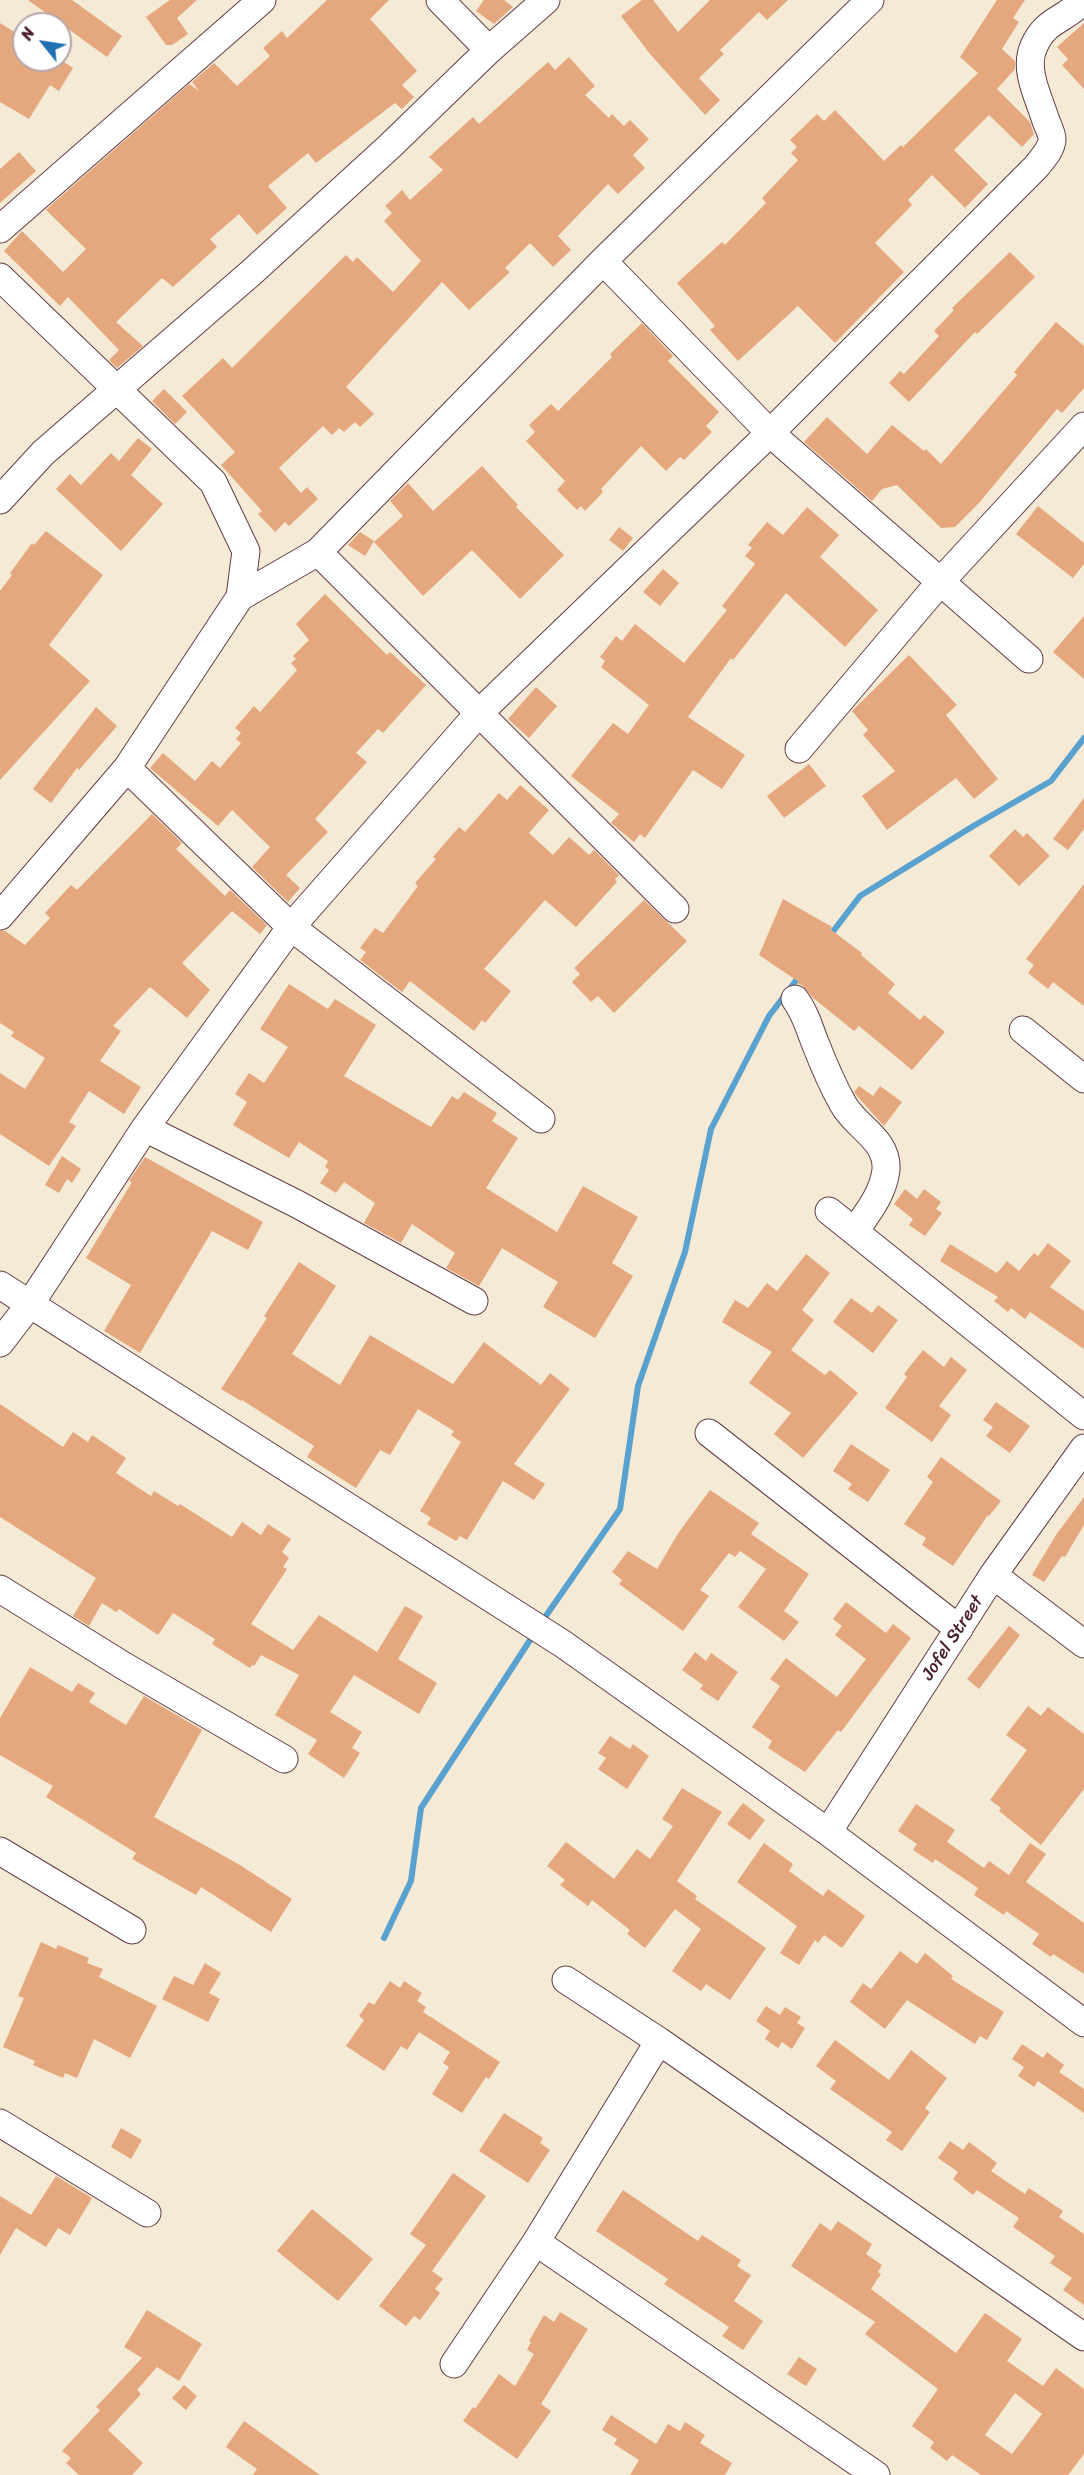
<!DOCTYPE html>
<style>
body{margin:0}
#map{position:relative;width:1084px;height:2475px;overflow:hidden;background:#f4ead5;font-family:Sriracha,sans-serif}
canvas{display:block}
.north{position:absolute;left:12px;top:12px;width:60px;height:60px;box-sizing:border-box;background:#fff;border:2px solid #b7a5aa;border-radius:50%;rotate:300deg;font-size:16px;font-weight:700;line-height:24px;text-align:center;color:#4a1f2b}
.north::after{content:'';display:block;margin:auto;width:21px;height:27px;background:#1f6fb2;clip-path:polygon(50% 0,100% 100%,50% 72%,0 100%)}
</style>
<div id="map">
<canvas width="1084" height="2475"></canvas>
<div class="north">N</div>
</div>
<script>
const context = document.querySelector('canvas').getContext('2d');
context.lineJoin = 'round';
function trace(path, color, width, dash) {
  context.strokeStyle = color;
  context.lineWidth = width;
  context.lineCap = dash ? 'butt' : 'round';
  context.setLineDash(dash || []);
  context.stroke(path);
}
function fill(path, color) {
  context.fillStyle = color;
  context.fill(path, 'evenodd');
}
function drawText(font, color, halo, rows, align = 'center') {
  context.font = font + ' Sriracha,sans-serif';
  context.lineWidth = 6;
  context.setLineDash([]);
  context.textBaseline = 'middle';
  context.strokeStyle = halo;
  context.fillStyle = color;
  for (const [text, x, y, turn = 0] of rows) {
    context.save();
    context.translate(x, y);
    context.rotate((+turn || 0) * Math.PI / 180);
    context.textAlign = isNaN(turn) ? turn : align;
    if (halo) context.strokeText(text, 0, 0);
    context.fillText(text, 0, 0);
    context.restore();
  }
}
trace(new Path2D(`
 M828,938L860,896L975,825L1051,781L1084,738
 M541,1623L620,1509L638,1386L685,1252L711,1129L769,1016L801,974
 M384,1938L411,1881L421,1808L534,1634`), '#59a1cf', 6);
fill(new Path2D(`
 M28,0H72L122,36L107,57Z
 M170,0H197L177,18L188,34L172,45H166L146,17Z
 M327,0H389L370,19L417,71L402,85L414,97L402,109L395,103L316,163L308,153L268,186L287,208L257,235L239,214L210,239L217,247L173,287L162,278L116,322L143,346L117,368L109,360L119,350L68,297L60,306L4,251L22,231L63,272L86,249L46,210L50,206L189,84L199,91L192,82L214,63L237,86L270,56L263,48L282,31L287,38Z
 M484,0H504L513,7L494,24L476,11Z
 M642,0H653L678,32L710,0H788L767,20L759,12L720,50L724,54L699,78L720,100L705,115L650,54L621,16Z
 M997,0H1025L1013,18L1019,22L1002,49L1015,61V69L997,89L1030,122L1034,134L1022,147L989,115L954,150L988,184L965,208L932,175L908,200L912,205L875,243L904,272L835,343L798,306L738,361L710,330L715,326L677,283L722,242L725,245L766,203L762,198L798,160L791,153L797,147L790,140L817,114L824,121L835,110L884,161L901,145L903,147L978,73L960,57Z
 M0,23L24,38V60H61L73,68L59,91L50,85L29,119L0,102Z
 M1084,23V89L1062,65L1068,59L1057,47Z
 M569,57L595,86L585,95L609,118L612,114L624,126L630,120L649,139L633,155L645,168L618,194L608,184L558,236L571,250L553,267L530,243L505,268L510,272L469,310L442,282L346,387L374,414L360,427L355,422L344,432L339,428L332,435L323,426L279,468L301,493L307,487L318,499L289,526L285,522L275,532L258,514L262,511L221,465L235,452L182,396L223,358L232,368L346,255L353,262L357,257L393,292L421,261L384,221L392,213L385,206L402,190L410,200L443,170L429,157L473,117L479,124L548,62L555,70Z
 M19,152L36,171L0,203V169Z
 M1010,252L1035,277L977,334L975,332L909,402L889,383L900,371L904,374L939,336L934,331L954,310L952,308Z
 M1056,322L1084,346V388L1062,413L1057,409L979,503L955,527L941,528L897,485L882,489L872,501L804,442L827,417L867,454L892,425L924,451L926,449L941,464L1017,375L1014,372Z
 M642,323L673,356L668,361L719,412L706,426L712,432L684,460L680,457L666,471L641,446L601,489L603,492L585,511L581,506L577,510L557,490L565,481L526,441L535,432L529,425L551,404L558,411L612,357L610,354Z
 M164,389L187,412L175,424L152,401Z
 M138,438L152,449L131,475L163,504L121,551L56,489L70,474L81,485L111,453L119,461Z
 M482,466L518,505L516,507L564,555L520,599L472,550L423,596L374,542L403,516L390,501L408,483L433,511Z
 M1038,506L1084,543V564L1073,578L1016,534Z
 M807,507L839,535L820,557L878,610L845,647L786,593L733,660L731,658L688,717L745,755L722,789L693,770L645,838L640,834L634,842L611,823L619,814L571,776L613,723L628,734L649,705L601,667L605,661L600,657L616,636L622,641L635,624L684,663L727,610L722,606L755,564L745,556L752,548L748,545L767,522L783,535Z
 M619,527L633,538L623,551L609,540Z
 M46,531L103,575L49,645L90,681L0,780V591L12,575L10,573L32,543L34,545Z
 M360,532L374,541L365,556L348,545Z
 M663,569L679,583L660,606L643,592Z
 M325,594L387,655L390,652L426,685L383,733L378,729L356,753L367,762L315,819L328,832L286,875L300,888L288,902L252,867L270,847L232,810L218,826L150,768L163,753L195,781L212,761L220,768L241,743L236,739L241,733L235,728L254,706L260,712L297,670L291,663L296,659L293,656L309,640L296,624Z
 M1084,616V679L1053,652Z
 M909,655L957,705L946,715L998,779L974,799L956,778L887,830L862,796L895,771L863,735L868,730L852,711Z
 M536,687L557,706L529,738L508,719Z
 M96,707L117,726L79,770L77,768L51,803L33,789Z
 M809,764L826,786L784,818L767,796Z
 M520,785L549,810L529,833L553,855L569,837L589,855L594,850L619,875L615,879L617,882L576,927L545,900L484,969L511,991L485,1023L482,1020L474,1031L410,981L402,992L360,960L366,952L360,948L375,928L383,933L418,886L415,883L436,859L433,857L459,827L465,832L499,793L507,800Z
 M1084,798V829L1068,850L1053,839Z
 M152,814L182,843L176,849L225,896L230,890L267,925L260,934L232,911L182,963L210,990L187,1018L150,987L113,1026L121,1031L100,1061L141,1087L124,1114L89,1091L69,1122L76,1126L49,1166L0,1134V1073L25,1089L45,1058L11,1036L14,1032L0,1023V931H5L25,945L50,918L45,913L71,885L77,890Z
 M1015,829L1023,837L1027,833L1050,856L1019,886L989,856Z
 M1084,884V1006L1053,982L1048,989L1028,973L1034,965L1026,959Z
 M783,899L832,927L830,929L862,953L861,955L895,984L888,993L920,1020L924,1015L945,1032L912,1070L859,1026L854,1031L812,997L802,985L798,984L799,982L759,955Z
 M644,900L687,941L614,1013L598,996L591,1002L572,982L580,974L574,968Z
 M289,984L328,1009L335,999L376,1025L344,1076L431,1127L452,1096L458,1100L464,1092L497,1113L492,1121L518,1138L486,1188L557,1232L583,1186L638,1217L612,1263L633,1276L595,1338L543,1307L558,1282L502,1248L479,1286L446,1268L455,1253L412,1224L401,1243L364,1223L375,1203L344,1182L336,1193L320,1183L329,1170L325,1167L328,1161L299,1142L289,1158L233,1125L247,1102L235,1094L249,1073L264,1083L288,1047L260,1029Z
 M859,1086L873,1096L880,1086L902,1102L884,1126L857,1096L854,1092Z
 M62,1156L81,1169L72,1183L67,1179L59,1193L45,1185Z
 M145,1157L263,1222L248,1250L212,1231L140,1353L104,1331L131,1285L86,1258L132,1182L129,1181Z
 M905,1189L917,1199L924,1189L941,1202L936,1209L942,1213L925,1236L909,1225L913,1219L894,1204Z
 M1048,1243L1071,1261L1050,1287L1084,1311V1349L1030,1312L1025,1319L1011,1308L1008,1312L994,1301L998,1297L940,1261L950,1244L997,1273L1007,1261L1019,1271L1034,1253L1038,1256Z
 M806,1254L830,1273L802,1310L814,1320L791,1350L825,1375L830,1370L858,1393L803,1458L774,1434L791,1413L749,1383L772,1352L722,1322L735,1300L748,1308L767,1283L777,1291Z
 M299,1262L336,1286L292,1354L340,1385L370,1335L453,1384L484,1342L541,1385L550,1373L570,1389L514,1464L545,1484L534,1500L503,1481L467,1540L460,1536L456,1541L427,1524L431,1518L420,1511L461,1442L451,1435L454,1431L418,1409L390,1455L380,1450L356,1488L307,1457L314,1446L242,1400L241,1401L221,1389L267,1318L264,1316Z
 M851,1298L872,1313L878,1305L898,1320L873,1353L833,1322Z
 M923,1350L944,1367L951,1357L967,1370L939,1406L951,1415L932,1442L885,1408L907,1377L904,1374Z
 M996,1402L1030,1426L1010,1453L986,1436L993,1427L983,1420Z
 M0,1404L63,1447L73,1432L88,1442L92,1435L126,1458L116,1473L151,1496L154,1491L178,1506L180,1504L232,1537L242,1522L261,1535L268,1524L291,1539L282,1552L289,1558L283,1567L287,1569L251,1624L293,1650L319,1615L377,1652L405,1606L423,1616L398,1659L437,1683L419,1714L354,1675L330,1712L362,1732L352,1748L360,1753L344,1778L308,1754L317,1740L275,1715L299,1675L261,1655L254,1666L252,1665L250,1668L212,1644L215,1639L173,1613L158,1635L119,1609L116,1612L102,1603L89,1626L73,1616L96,1578L0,1517Z
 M851,1444L890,1470L868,1502L848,1489L852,1484L833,1471Z
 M941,1457L1001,1501L989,1516L988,1515L953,1566L922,1545L926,1538L904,1524L933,1482L927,1477Z
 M710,1490L759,1523L751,1534L809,1574L784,1611L799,1622L784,1641L738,1607L766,1569L740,1551L735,1557L729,1553L700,1590L709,1596L683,1631L619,1584L622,1580L612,1572L628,1551L657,1569L679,1532Z
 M1084,1497V1525L1065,1557L1062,1556L1044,1582L1032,1575L1056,1535Z
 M846,1602L886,1633L893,1624L911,1638L841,1732L838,1730L805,1772L768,1748L772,1741L752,1727L780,1686L770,1679L786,1658L837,1697L866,1659L835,1635L842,1626L833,1619Z
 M1009,1626L1020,1635L979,1689L967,1679Z
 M695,1652L706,1661L711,1653L738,1672L718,1701L700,1689L703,1685L682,1670Z
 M30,1667L72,1692L78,1683L95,1693L89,1702L126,1725L144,1696L202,1730L154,1817L240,1865L292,1899L271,1932L201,1887L196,1895L132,1859L136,1853L46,1797L53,1786L0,1755V1718Z
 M1028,1706L1041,1716L1048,1707L1084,1734V1789L1041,1845L999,1811L1001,1808L990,1800L1027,1750L1006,1735Z
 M610,1736L630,1749L633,1744L649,1756L627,1789L598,1769L606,1758L598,1753Z
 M682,1788L722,1812L677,1881L697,1896L695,1899L766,1948L730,2000L706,1984L701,1991L672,1971L701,1929L675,1909L645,1948L627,1934L630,1930L592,1900L588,1906L560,1885L565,1880L547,1866L566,1842L614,1879L637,1849L650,1859L673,1826L662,1819Z
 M743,1803L765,1820L750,1840L727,1824Z
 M916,1804L955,1830L947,1842L984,1868L989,1861L1009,1875L1030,1843L1046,1854L1026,1882L1084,1923V1974L1053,1954L1051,1957L1032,1944L1039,1934L1006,1911L1004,1915L974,1895L978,1888L935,1859L933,1863L913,1850L917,1844L898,1831Z
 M764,1843L793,1864L789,1871L823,1896L828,1889L865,1916L842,1948L824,1935L818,1943L815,1940L799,1965L780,1953L797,1926L737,1882Z
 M41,1942L56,1949L58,1945L89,1958L87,1963L103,1969L99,1977L157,2006L130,2058L94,2039L77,2078L65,2073L63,2078L33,2065L35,2061L3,2047L24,1998L18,1996Z
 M900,1951L917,1964L925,1953L953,1976L951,1979L1004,2012L987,2040L980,2036L975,2044L907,2000L885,2029L850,2002L863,1983L871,1989Z
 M205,1963L221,1973L209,1993L220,1999L208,2022L162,1999L174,1976L193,1985Z
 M390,1981L400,1988L404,1981L422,1993L417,2001L426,2007L423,2012L500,2062L489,2079L486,2077L462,2113L432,2094L449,2067L443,2063L450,2052L419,2032L407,2050L401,2046L384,2071L346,2046L364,2020L359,2016L369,2002L374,2005Z
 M766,2006L780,2015L785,2007L801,2017L797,2023L805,2028L792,2049L782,2042L778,2048L765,2039L770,2031L756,2021Z
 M835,2040L889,2080L911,2050L947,2078L925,2108L930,2112L902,2151L886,2140L892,2132L830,2089L836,2081L816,2066Z
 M1022,2044L1043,2058L1047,2052L1064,2065L1059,2072L1084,2089V2113L1038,2081L1034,2087L1018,2076L1024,2067L1012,2059Z
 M504,2113L543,2138L540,2143L550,2150L528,2183L479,2151Z
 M121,2128L142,2140L131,2159L111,2147Z
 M950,2141L963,2150L969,2142L997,2163L991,2171L1025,2194L1029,2188L1063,2211L1059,2217L1084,2234V2305L1063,2290L1072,2278L1050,2263L1055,2256L1013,2227L1019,2218L977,2190L973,2195L953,2179L958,2172L938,2158Z
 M453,2173L486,2196L432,2271L443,2279L435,2289L440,2293L420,2320L414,2316L406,2326L379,2306L426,2245L410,2234Z
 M56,2176L92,2198L70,2235L58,2228L46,2247L16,2228L0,2255V2196L31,2215Z
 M623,2190L698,2241L702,2235L741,2260L737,2266L751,2275L734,2301L763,2321L743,2350L722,2336L729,2327L664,2284L668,2279L596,2231Z
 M312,2209L373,2259L338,2301L277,2251Z
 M838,2221L872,2244L866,2254L882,2265L878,2272L881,2274L871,2289L956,2353L985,2313L1022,2339L1007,2361L1043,2386L1056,2368L1084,2389V2454L1068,2475H981L952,2455L947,2461L930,2448L934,2442L912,2426L938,2389L865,2334L875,2322L791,2266L820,2223L831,2231ZM1015,2393L1042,2414L1012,2454L985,2435Z
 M147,2310L202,2344L179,2381L157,2367L137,2390L141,2394L108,2430L143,2463L132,2475H79L66,2463L71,2458L62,2451L100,2410L96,2407L142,2358L124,2347Z
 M560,2312L588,2329L541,2404L551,2411L517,2459L463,2421L473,2407L475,2409L499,2374L515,2386L534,2354L527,2350L531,2342L529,2341L544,2315L554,2322Z
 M799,2357L817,2369L806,2386L787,2374Z
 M184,2385L197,2396L186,2410L172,2398Z
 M611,2415L656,2444L668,2424L680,2431L685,2422L705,2435L700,2443L732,2463L725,2475H630L639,2460L614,2444L617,2439L602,2430Z
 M244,2421L320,2475H253L257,2469L226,2447Z`), '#e5a87e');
const minor = new Path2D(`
 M440,0L489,50
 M0,229L262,0
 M603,261L770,433L1029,659
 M0,277L213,482L246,551L240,597
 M0,500L43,453L252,272L390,146L489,50L546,0
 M318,552L675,909
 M799,749L941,581L1084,426
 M127,768L291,927L541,1119
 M0,916L127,768L240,597L318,552L603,261L870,0
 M795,999C806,1014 809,1028 816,1045C823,1063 833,1086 843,1104C856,1128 888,1139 886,1170C883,1194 868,1212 855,1231
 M1023,1030L1084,1079
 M145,1128L297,1204L474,1301
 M829,1211L1084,1416
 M0,1285L563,1644L828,1832L1084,2023
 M0,1343L30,1304L145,1128L291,927L478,714L770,433L1036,167C1042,159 1052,149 1052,139C1052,134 1048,126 1046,121C1039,98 1023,69 1034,46C1046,18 1067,20 1083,0
 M709,1433L959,1629
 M993,1575L1084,1644
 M0,1589L124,1666L284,1759
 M828,1832L993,1575L1084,1448
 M0,1851L132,1930
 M566,1980L659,2041L1084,2337
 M0,2123L147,2213
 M536,2242L876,2475
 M454,2364L536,2242L659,2041`);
trace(minor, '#643d44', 29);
trace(minor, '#fff', 27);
drawText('18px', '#4a1f2b', '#fff', [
 ["Jofel Street",953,1638,-57]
]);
</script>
